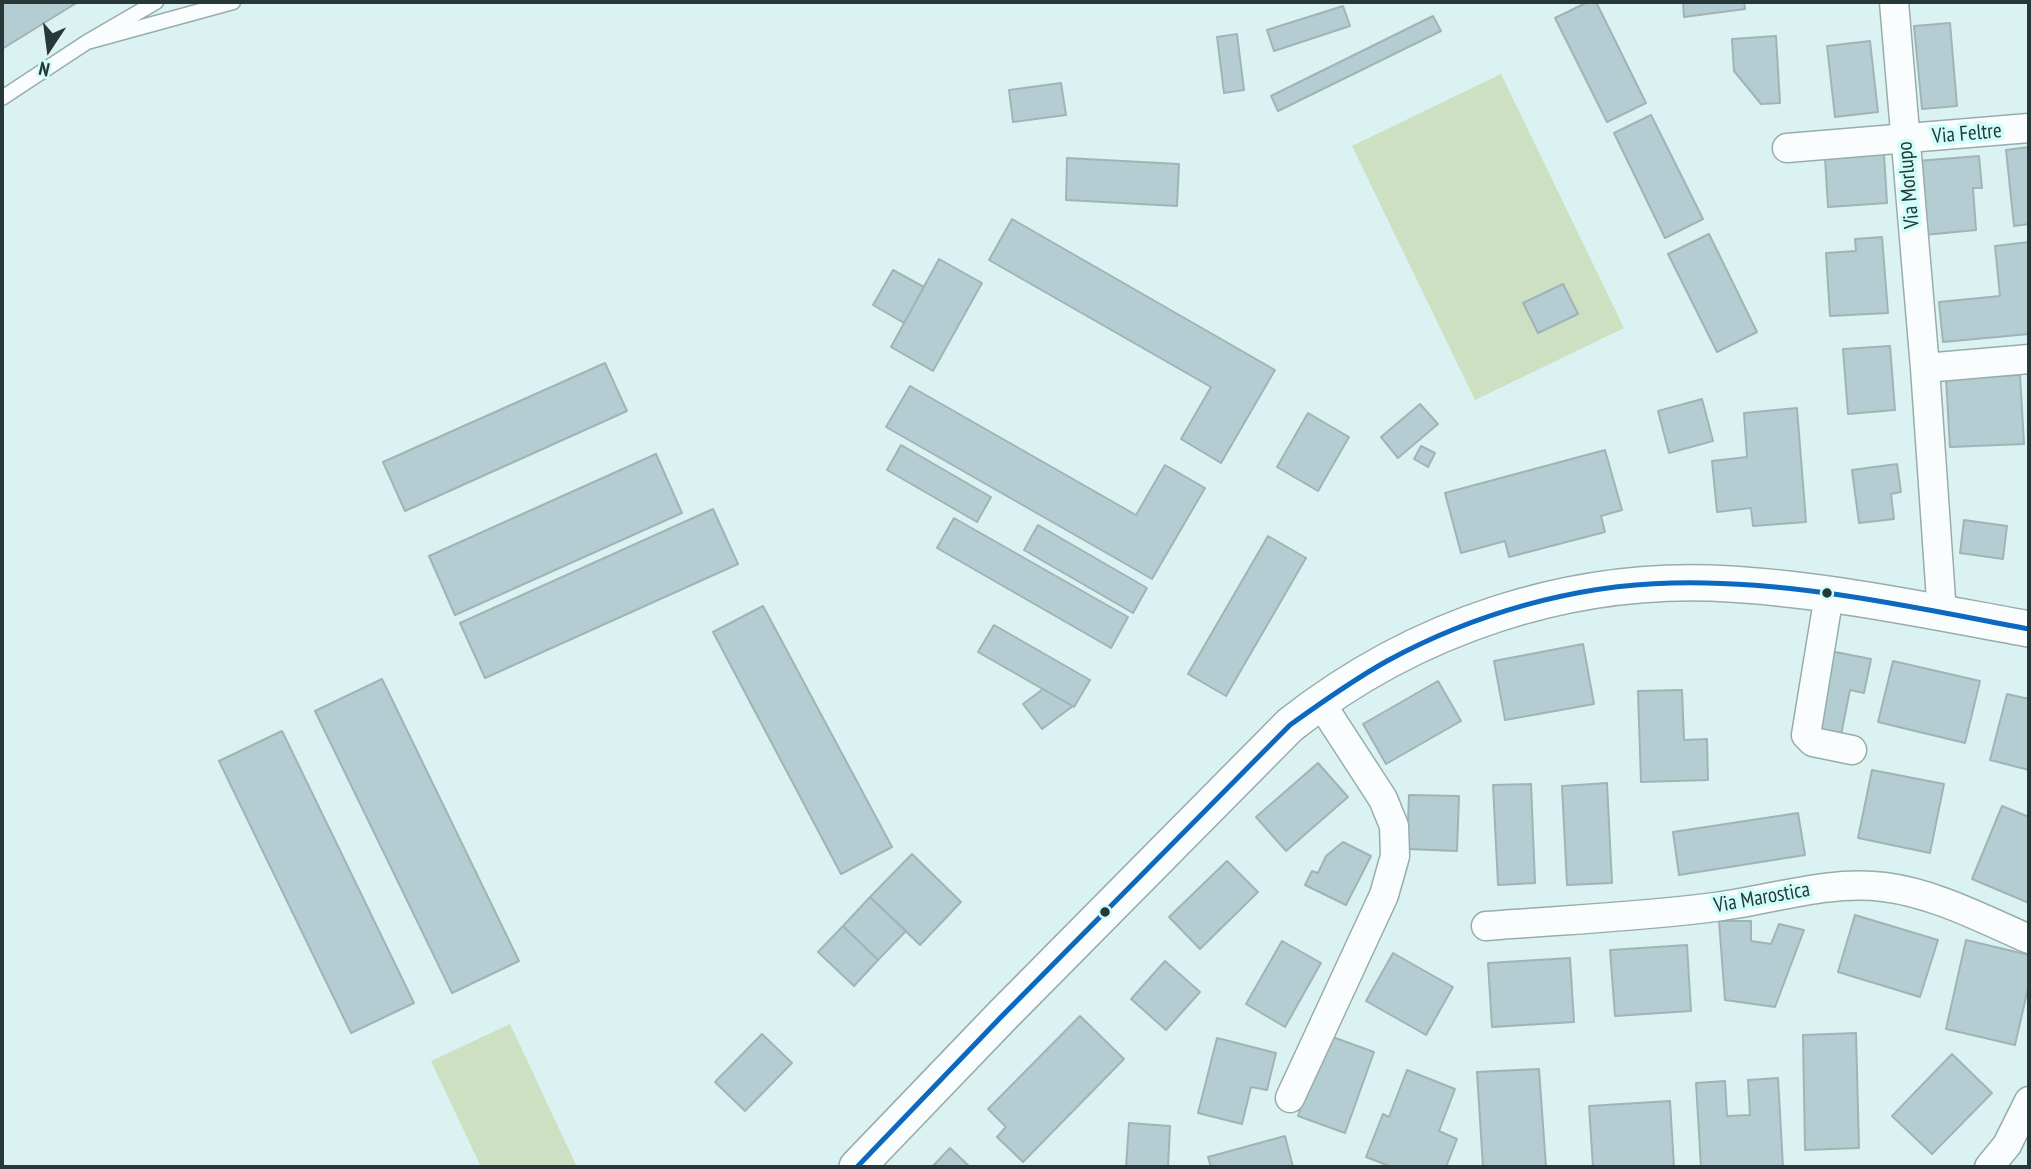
<!DOCTYPE html>
<style>
body{margin:0}
#map{position:relative;width:2031px;height:1169px;overflow:hidden;background:#daf2f1;font-family:"PT Sans Narrow",sans-serif}
canvas{display:block}
.frame{position:absolute;inset:0;border:4px solid #263837;pointer-events:none}
.north{position:absolute;left:14px;top:14px;width:70px;height:70px;-webkit-text-stroke:5px #d0fcf9;paint-order:stroke;rotate:193deg;font-size:19px;font-weight:700;line-height:28px;text-align:center;color:#263837}
.north::after{content:'';display:block;margin:auto;width:24px;height:32px;background:#263837;clip-path:polygon(50% 0,100% 100%,50% 72%,0 100%)}
</style>
<div id="map">
<canvas width="2031" height="1169"></canvas>
<div class="frame"></div>
<div class="north">N</div>
</div>
<script>
const context = document.querySelector('canvas').getContext('2d');
context.lineJoin = 'round';
function fill(path, color) {
  context.fillStyle = color;
  context.fill(path, 'evenodd');
}
function trace(path, color, width, dash) {
  context.strokeStyle = color;
  context.lineWidth = width;
  context.lineCap = dash ? 'butt' : 'round';
  context.setLineDash(dash || []);
  context.stroke(path);
}
function drawText(font, color, halo, rows, align = 'center') {
  context.font = font + ' "PT Sans Narrow",sans-serif';
  context.lineWidth = 7;
  context.setLineDash([]);
  context.textBaseline = 'middle';
  context.strokeStyle = halo;
  context.fillStyle = color;
  for (const [text, x, y, turn = 0] of rows) {
    context.save();
    context.translate(x, y);
    context.rotate((+turn || 0) * Math.PI / 180);
    context.textAlign = isNaN(turn) ? turn : align;
    if (halo) context.strokeText(text, 0, 0);
    context.fillText(text, 0, 0);
    context.restore();
  }
}
fill(new Path2D(`
 M1501,74L1624,328L1475,400L1352,146ZM1563,284L1577,314L1538,333L1523,303Z
 M510,1024L577,1167H481L431,1061Z`), '#cde0c2');
const building = new Path2D(`
 M2,2H78L2,49Z
 M1588,2H1596L1646,103L1607,122L1555,18Z
 M1683,2H1744L1745,9L1684,17Z
 M1343,6L1350,26L1274,51L1267,30Z
 M1433,16L1441,31L1278,111L1271,96Z
 M1950,23L1957,106L1922,109L1914,26Z
 M1237,34L1244,90L1224,93L1217,37Z
 M1776,36L1780,103L1761,104L1734,71L1732,39Z
 M1870,41L1878,112L1835,117L1827,46Z
 M1061,83L1066,115L1013,122L1009,90Z
 M1651,115L1703,219L1665,238L1614,133Z
 M2029,147V224L2014,226L2006,150Z
 M1884,154L1887,203L1828,207L1825,158Z
 M1979,156L1982,188H1973L1976,230L1924,235L1917,161Z
 M1067,158L1179,164L1177,206L1066,200Z
 M1012,219L1275,370L1221,463L1181,439L1211,387L989,260Z
 M1709,234L1757,332L1717,352L1668,254Z
 M1882,237L1888,313L1830,316L1826,253L1856,251L1855,239Z
 M2029,242V334L1943,342L1939,302L2000,296L1995,246Z
 M939,259L982,283L933,371L891,347Z
 M893,270L924,287L904,323L873,305Z
 M1563,284L1578,314L1538,333L1523,303Z
 M1890,346L1895,410L1848,414L1843,349Z
 M605,363L627,411L405,511L383,462Z
 M2020,375L2024,444L1950,447L1946,378Z
 M910,386L1136,515L1165,465L1205,488L1152,579L886,427Z
 M1702,399L1713,441L1669,453L1658,411Z
 M1420,404L1438,424L1398,458L1381,437Z
 M1797,408L1806,522L1753,526L1751,508L1717,512L1712,461L1747,457L1744,413Z
 M1308,413L1349,437L1318,491L1277,467Z
 M901,445L991,497L977,522L887,470Z
 M1421,446L1435,453L1428,467L1414,459Z
 M1605,450L1622,510L1601,516L1605,532L1509,557L1505,541L1461,553L1445,493Z
 M656,454L682,513L455,615L429,556Z
 M1897,464L1901,492L1891,494L1894,519L1859,523L1852,470Z
 M713,509L738,564L485,678L460,623Z
 M954,518L1128,617L1111,648L937,548Z
 M1964,520L2007,526L2003,559L1960,553Z
 M1038,525L1147,588L1133,613L1024,550Z
 M1268,536L1306,558L1226,696L1188,674Z
 M763,606L892,847L841,874L713,632Z
 M994,625L1090,680L1074,707L978,652Z
 M1583,644L1594,704L1505,720L1494,661Z
 M1825,650L1871,659L1864,693L1850,690L1840,740L1809,734Z
 M1893,661L1980,681L1965,743L1878,722Z
 M382,679L519,961L452,993L315,711Z
 M1438,681L1461,721L1386,764L1363,724Z
 M1043,689L1073,706L1042,729L1023,704Z
 M1682,690L1684,740L1707,739L1708,780L1641,782L1638,691Z
 M2007,694L2029,699V770L1990,760Z
 M282,731L414,1003L351,1033L219,761Z
 M1318,763L1348,797L1286,851L1256,817Z
 M1872,770L1944,784L1930,853L1858,838Z
 M1607,783L1612,883L1567,885L1562,786Z
 M1531,784L1535,883L1498,885L1493,785Z
 M1409,795L1459,796L1457,851L1407,849Z
 M2002,806L2029,817V903L1972,879Z
 M1798,813L1805,855L1679,875L1673,832Z
 M1343,842L1371,856L1346,905L1305,885L1312,871L1318,873L1326,856Z
 M912,854L961,902L920,945L870,897Z
 M1227,861L1258,892L1200,949L1169,917Z
 M870,897L906,931L878,960L843,926Z
 M1855,915L1938,940L1920,997L1838,972Z
 M1719,921H1751V941L1771,944L1779,924L1804,930L1775,1007L1725,1000Z
 M843,926L878,960L854,986L818,952Z
 M1966,940L2029,955V984L2015,1045L1946,1029Z
 M1282,941L1321,963L1285,1027L1246,1004Z
 M1687,945L1691,1011L1615,1016L1610,950Z
 M1393,953L1453,987L1426,1035L1366,1001Z
 M1570,958L1574,1022L1492,1027L1488,963Z
 M1165,961L1200,992L1166,1030L1131,999Z
 M1080,1016L1124,1059L1023,1162L997,1137L1006,1127L988,1109Z
 M1856,1033L1859,1148L1805,1150L1803,1035Z
 M762,1034L792,1063L745,1111L715,1082Z
 M1327,1035L1374,1052L1345,1133L1298,1116Z
 M1217,1038L1276,1053L1267,1090L1251,1087L1242,1124L1198,1113Z
 M1952,1054L1992,1093L1932,1154L1892,1116Z
 M1539,1069L1546,1167H1483L1477,1072Z
 M1407,1070L1455,1089L1439,1131L1457,1139L1446,1167H1392L1366,1157L1383,1114L1389,1117Z
 M1778,1078L1783,1167H1701L1696,1083L1725,1081L1727,1116L1750,1115L1748,1080Z
 M1670,1101L1674,1167H1593L1589,1106Z
 M1129,1123L1170,1126L1168,1167H1126Z
 M1285,1136L1293,1167H1211L1208,1157Z
 M950,1148L970,1167H932Z`);
fill(building, '#b3cdd2');
trace(building, '#a2b3b6', 2);
const service = new Path2D(`
 M156,2L87,42L233,2
 M2,98L87,42`);
const minor = new Path2D(`
 M1894,2L1925,368L1942,614
 M1787,148L2029,128
 M1925,368L2029,359
 M1829,595L1806,735L1813,742L1852,750
 M1486,926C1562,920 1639,917 1715,907C1772,900 1826,880 1884,887C1934,893 1983,919 2029,939
 M1290,1098L1384,895L1395,856L1394,826L1383,799L1320,702
 M1989,1167L2007,1145L2029,1101`);
const tertiary = new Path2D(`
 M857,1167L1001,1017L1290,725C1414,627 1571,574 1730,584C1830,590 1930,611 2029,629`);
trace(service, '#99acab', 17);
trace(minor, '#99acab', 31);
trace(tertiary, '#99acab', 38);
trace(service, '#f9fdfd', 14);
trace(minor, '#f9fdfd', 28);
trace(tertiary, '#f9fdfd', 35);
trace(new Path2D(`
 M857,1167L1001,1017L1290,725C1322,702 1353,680 1387,661C1473,614 1574,585 1672,583C1792,580 1911,607 2029,629`), '#0c69bf', 5);
for (const [x, y, r, color] of [
 [1827,593,6,"#263837"],
 [1105,912,6,"#263837"]
]) {
  const dot = new Path2D();
  dot.arc(x, y, r, 0, 2 * Math.PI);
  context.fillStyle = color;
  context.fill(dot);
  trace(dot, '#d0fcf9', 2.5);
}
drawText('21px', '#263837', '#d0fcf9', [
 ["Via Feltre",1967,134,-5],
 ["Via Morlupo",1909,185,-95],
 ["Via Marostica",1762,898,-10]
]);
</script>
